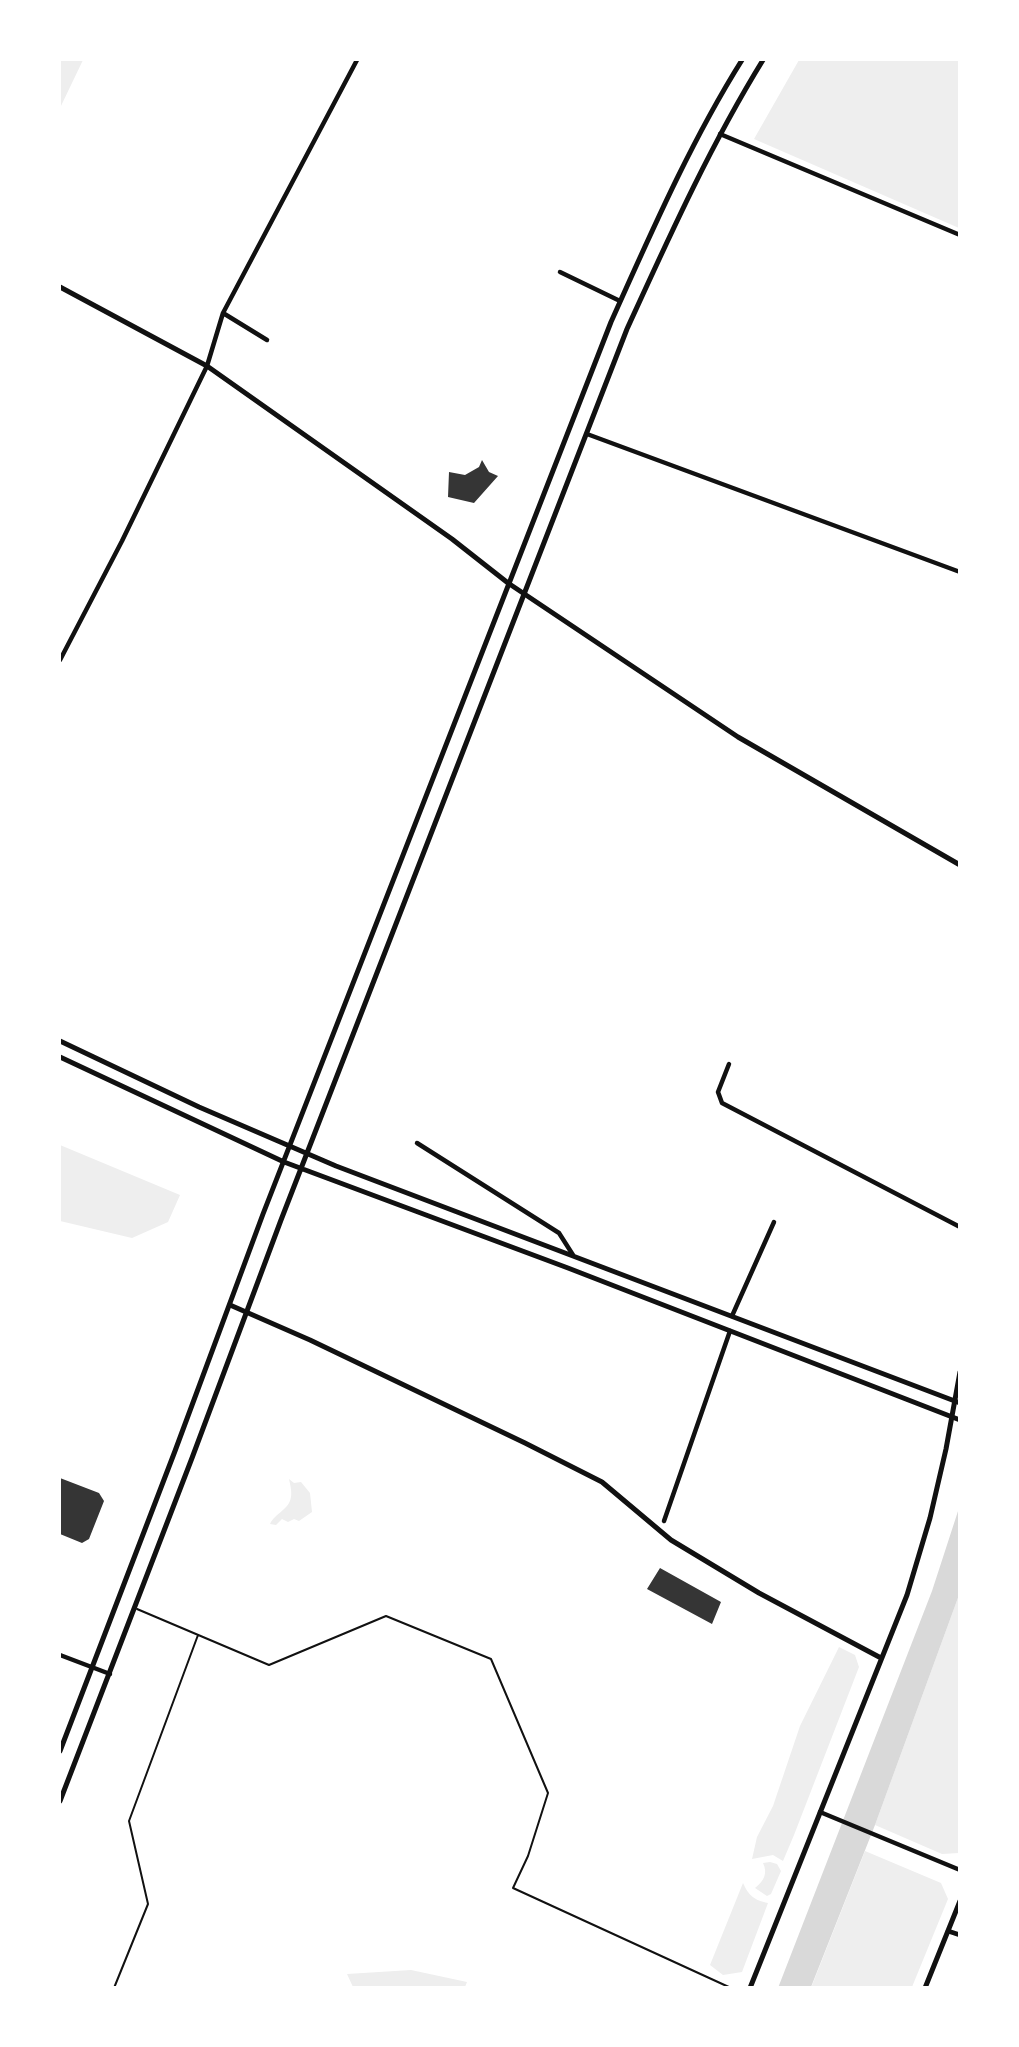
<!DOCTYPE html>
<style>
body{margin:0}
#map{position:relative;width:1019px;height:2047px;overflow:hidden;background:#fff;font-family:Cabin,sans-serif}
canvas{display:block}
.frame{position:absolute;inset:0;border:61px solid #fff;pointer-events:none}
</style>
<div id="map">
<canvas width="1019" height="2047"></canvas>
<div class="frame"></div>
</div>
<script>
const context = document.querySelector('canvas').getContext('2d');
context.lineJoin = 'round';
function fill(path, color) {
  context.fillStyle = color;
  context.fill(path, 'evenodd');
}
function trace(path, color, width, dash) {
  context.strokeStyle = color;
  context.lineWidth = width;
  context.lineCap = dash ? 'butt' : 'round';
  context.setLineDash(dash || []);
  context.stroke(path);
}
fill(new Path2D(`
 M60,60H83L60,108Z
 M799,60H959V228L754,139Z
 M60,1145L180,1195L168,1222L132,1238L60,1221Z
 M289,1479L294,1483L301,1482L310,1493L312,1512L299,1521L294,1519L288,1522L282,1519L276,1525L270,1524C275,1513 289,1510 291,1497C292,1491 290,1484 289,1479Z
 M959,1595V1853L942,1854L875,1825Z
 M839,1647L855,1655L859,1667L794,1835L783,1861L773,1855L752,1859L757,1837L773,1806L800,1726Z
 M865,1851L941,1883L948,1899L912,1987L811,1988Z
 M770,1862L777,1864L781,1871L771,1894L767,1896L755,1888C764,1881 768,1873 763,1863Z
 M743,1883C749,1896 754,1900 768,1903L742,1972L723,1975L710,1965Z
 M411,1970L467,1982L465,1987H353L347,1974Z`), '#eee');
fill(new Path2D(`
 M959,1508V1595L875,1825L811,1987L778,1988L932,1591Z`), '#d9d9d9');
fill(new Path2D(`
 M482,460L489,472L498,476L474,503L448,497L449,472L465,475L479,467Z
 M60,1478L99,1493L104,1501L89,1539L82,1543L60,1534Z
 M660,1568L721,1602L712,1624L647,1589Z`), '#353535');
trace(new Path2D(`
 M137,1609L269,1665L386,1616L491,1659L548,1793L528,1856L513,1888L731,1988
 M114,1988L148,1904L129,1821L198,1635`), '#111', 2);
trace(new Path2D(`
 M720,134L960,235
 M560,272L620,301
 M223,313L267,340
 M587,434L960,572
 M60,660L122,541L207,366L223,313L357,60
 M729,1064L718,1092L722,1103L960,1227
 M417,1143L559,1233L573,1255
 M732,1316L774,1222
 M664,1521L730,1331
 M60,1655L110,1674
 M820,1812L960,1870
 M948,1931L960,1935`), '#111', 4.5);
trace(new Path2D(`
 M60,287L207,366L452,539L508,583L738,737L960,865
 M230,1305L310,1340L525,1443L602,1482L671,1540L759,1593L881,1658
 M750,1988L907,1595L930,1518L946,1449L960,1372
 M925,1988L960,1901`), '#111', 5);
trace(new Path2D(`
 M60,1041L199,1107L336,1166L960,1403
 M60,1057L284,1162L568,1268L960,1420
 M60,1751L175,1451L263,1214L611,322C651,233 690,143 742,60
 M60,1801L192,1458L281,1220L627,329C669,237 710,146 763,60`), '#111', 5);
</script>
